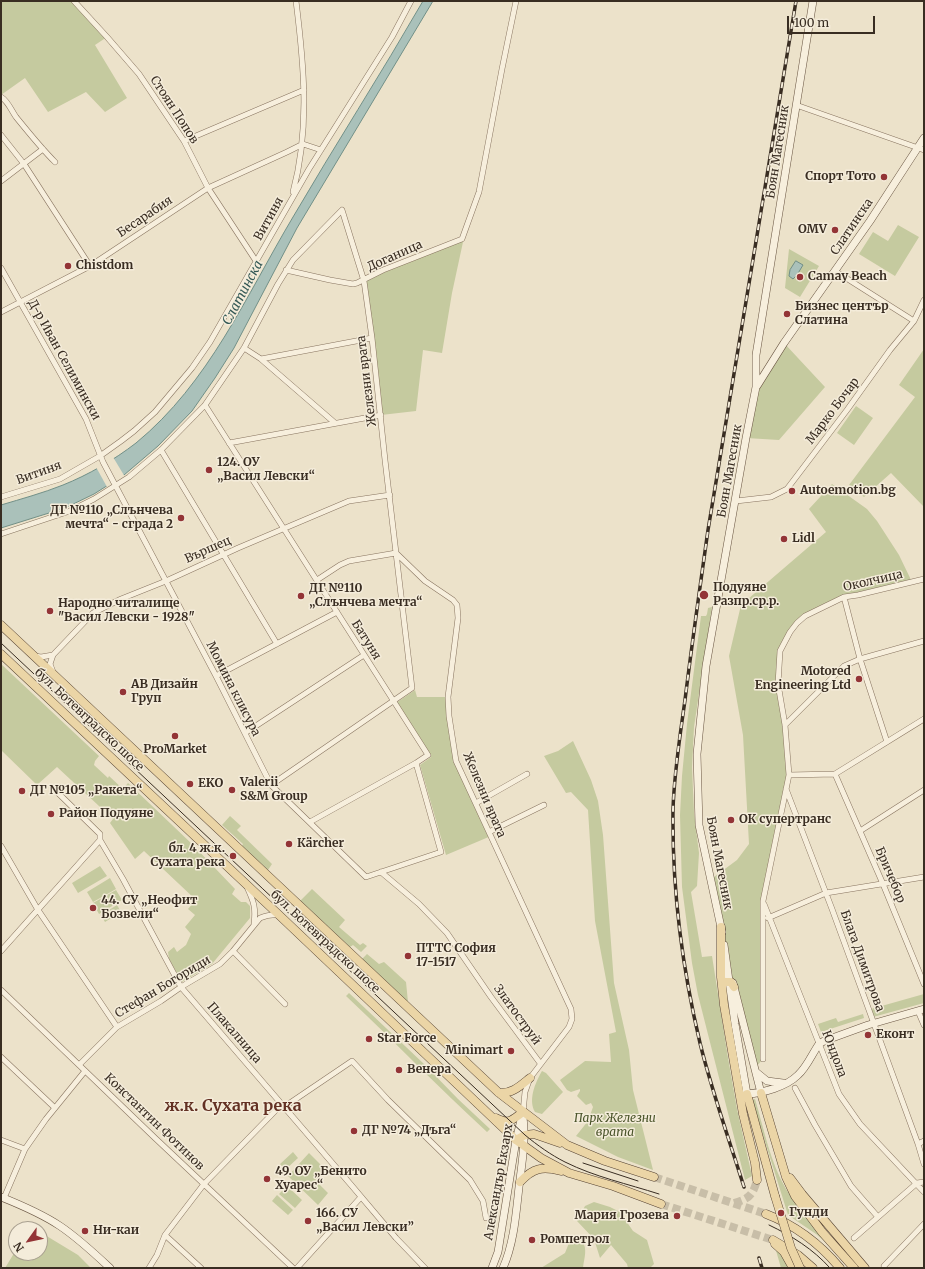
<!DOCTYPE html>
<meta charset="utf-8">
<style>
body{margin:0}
#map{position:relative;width:925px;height:1269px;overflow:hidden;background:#ece2ca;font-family:Merriweather,serif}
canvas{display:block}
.frame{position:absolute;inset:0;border:2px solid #392d22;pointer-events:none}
.north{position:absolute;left:8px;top:1221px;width:40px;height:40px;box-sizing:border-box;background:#f4ecda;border:1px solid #a9a090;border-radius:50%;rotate:237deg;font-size:11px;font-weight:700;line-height:16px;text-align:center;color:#392d22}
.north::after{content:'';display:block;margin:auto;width:14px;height:18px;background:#933436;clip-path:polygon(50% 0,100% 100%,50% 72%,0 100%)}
.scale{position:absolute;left:787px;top:16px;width:88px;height:18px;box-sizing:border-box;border:2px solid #392d22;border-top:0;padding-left:5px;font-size:12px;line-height:14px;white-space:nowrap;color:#392d22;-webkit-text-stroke:3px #f4ecda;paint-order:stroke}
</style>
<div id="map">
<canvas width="925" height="1269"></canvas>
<div class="frame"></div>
<div class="north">N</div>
<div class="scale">100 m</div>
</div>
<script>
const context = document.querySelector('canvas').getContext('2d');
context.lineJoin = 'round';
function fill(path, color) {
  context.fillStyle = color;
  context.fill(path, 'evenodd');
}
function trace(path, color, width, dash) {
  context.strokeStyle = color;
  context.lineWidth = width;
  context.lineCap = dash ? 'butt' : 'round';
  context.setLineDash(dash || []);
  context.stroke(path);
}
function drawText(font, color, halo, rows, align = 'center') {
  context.font = font + ' Merriweather,serif';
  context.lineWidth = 3;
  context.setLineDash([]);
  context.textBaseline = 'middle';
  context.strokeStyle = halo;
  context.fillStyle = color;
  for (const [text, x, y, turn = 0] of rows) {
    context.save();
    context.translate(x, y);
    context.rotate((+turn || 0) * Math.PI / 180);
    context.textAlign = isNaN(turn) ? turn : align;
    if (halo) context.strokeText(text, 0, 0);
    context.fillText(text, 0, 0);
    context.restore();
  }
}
fill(new Path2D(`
 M1,1H74L107,37L95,45L127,98L105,112L86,92L48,112L25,78L1,95Z
 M898,225L919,237L895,276L859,254L873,232L888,241Z
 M462,239L463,242L452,293L442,353L423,350L416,411L381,415L364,281Z
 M789,249L819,266L800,297L785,288Z
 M784,343L825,387L779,440L746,438L756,387Z
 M924,349V507L891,473L864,497L849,485L915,397L899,385Z
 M856,406L873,418L854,445L837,433Z
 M832,484L867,509L877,521L899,555L912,582L844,597L805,616L785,641L779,664L789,775L763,901V1059L755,1068L724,945L710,880L737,860L749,844L743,735L729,656L741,605L826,532L809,509Z
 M712,607L694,727L692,767L694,813L699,853L697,886L691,892L702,957L712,956L728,1058L737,1109L752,1176L745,1180L698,995L692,963L682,887L680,815L682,776L687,724L701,616H706L707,614L708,608Z
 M1,664L99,756L95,761L94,765L108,778L109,776L123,789L128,783L192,844L235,889L232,894L241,902H246L250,906V918L212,964L182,982L169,959L168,952L174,947L177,952L186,945L191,934L185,927L195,915L188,909L196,900L144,851L135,859L110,823L113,819L57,767L37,785L1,750Z
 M415,690L417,697H448L456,761L491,836L446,855L420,765L431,757L396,703Z
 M573,741L591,780L598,801L603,835L614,983L629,1050L633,1090L653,1170L618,1157L576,1136L588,1121L593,1107L591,1103L586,1105L577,1096L580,1091V1089L571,1092L567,1090L560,1080L585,1061L611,1062L609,1034L616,1032L595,921L588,810L571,792L566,793L544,756L558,751Z
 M230,816L241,826L237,830L272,864L268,870L242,846L243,844L222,825Z
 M100,866L107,876L78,893L72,883Z
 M110,878L116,889L93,902L87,892Z
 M312,889L345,920L339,927L360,945L363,943L367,946L361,952L353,945L350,947L300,901Z
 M116,890L122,900L99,914L93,903Z
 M117,905L121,912L105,922L101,915Z
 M367,954L379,964L384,962L406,982L408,1002L362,959Z
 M349,993L424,1064L458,1099L490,1129L487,1132C439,1088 394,1041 346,996Z
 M924,994V1003L873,1017L871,1009Z
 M863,1014L864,1018L821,1032L818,1024L836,1018L838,1022Z
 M542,1071L546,1073L563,1092L542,1114L535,1112C528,1100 535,1083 542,1071Z
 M755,1099C764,1129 770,1162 786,1189C798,1209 813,1226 828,1244L816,1234L788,1215L752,1100Z
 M293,1152L298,1158L285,1170L280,1164Z
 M309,1153L326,1170L315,1180L328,1193L318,1205L288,1176Z
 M287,1186L302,1200L295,1208L279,1194Z
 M277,1195L293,1210L288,1215L272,1201Z
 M594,1202L610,1207L620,1212L633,1231L647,1240L654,1264L650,1268H628L627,1264L611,1245L600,1258L594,1239L577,1221L585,1206Z
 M40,1232L78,1255L91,1268H5L16,1250V1253H40Z
 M582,1241C588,1249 584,1258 583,1268H541L565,1253L569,1243Z
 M775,1247L783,1254L791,1268H781Z`), '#c5ca9f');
const water = new Path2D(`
 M423,1H433L297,228L234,348L215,378L192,411L158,446L124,475L94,494L65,508L1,528V505C21,499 43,493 63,485C88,475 114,460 136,443C209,383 246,296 293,217C335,145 381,74 423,1Z
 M796,261L803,265L797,275L793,279L789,276L790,270Z`);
fill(water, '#aac1ba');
trace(water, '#718f87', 1);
fill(new Path2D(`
 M113,457L125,477L107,487L96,467Z`), '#ece2ca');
trace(new Path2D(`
 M654,1177L766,1214
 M734,1203C749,1199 753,1195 757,1180
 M661,1204L773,1240`), '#c8bea8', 8, [8, 4]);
const street = new Path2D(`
 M74,1L107,37L139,74L184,141L208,188L256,261
 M1,97C8,101 11,110 16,117C29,133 41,148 55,162
 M796,105L924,150
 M1,135L24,164L90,266
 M184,141L304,90
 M303,144L321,150
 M1,181L43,149
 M293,192C310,129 304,65 296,1
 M1,268L86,419L103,462L216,676L268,779L271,785L366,877L441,852L416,763
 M286,270L330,280L353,284L357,283L383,270L462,239L479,192L502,69L516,1
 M835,271L914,321
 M1,312L90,266L208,188L287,152L303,144
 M244,348L261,359L335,423
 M261,359L372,338
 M205,405L428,755L416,763L310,822
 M229,443L381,415
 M161,450L277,644
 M1,497L60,479L100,456L121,441L134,431L155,412L192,368L210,342L309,169L392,37L411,1
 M736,501L771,497L787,489L847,410L890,350L914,321L924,300
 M1,534L70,511L94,499L129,477L161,450L205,405L244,348L278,284L293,260L342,210L364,281L372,338L385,460L412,688L271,785
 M317,580L340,565L349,561L396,553L425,581L453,600L457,605L458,618L448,697L449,716L456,761L571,1009L572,1019L569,1027L530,1078L525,1092L523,1112
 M844,597L860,659L887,742
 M53,655L50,664L53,672
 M35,656L41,657L53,655L93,613L121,599L166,581L238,548L349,501L390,495
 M216,676L337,612
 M785,725L844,666L860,659L924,641
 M245,733L364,655
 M835,774L883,884L924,984
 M789,775L835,774L924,719
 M786,789L832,909L918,1144L924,1164
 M58,793L100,834V840L123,879L181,987L352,1186L396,1238L425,1268
 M476,803L527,774
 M860,831L924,790
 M489,832L544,805
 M1,846L38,910L117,1027
 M381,872L419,904L447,933L491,997L540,1063
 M247,887C254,902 256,908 254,924
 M764,904L839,1094L860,1124L924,1192
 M768,918L826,893L924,877
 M1,951L100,840
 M233,951L285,1004
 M1,990L155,1138L293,1268
 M918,1011L924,1025
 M1,1057L55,1108
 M763,1059V901L789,775L785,725L778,684L780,651L790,632L797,623L805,616L844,597L858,595L924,579
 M79,1065L117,1027L161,1001L181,987L220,964L233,951L260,918C267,915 272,914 279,915
 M795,1088L815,1125L851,1186L878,1217
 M1,1140L25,1149
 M918,1144L924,1141
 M4,1198L25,1149L46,1119L85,1071
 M165,1235L201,1268
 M854,1238L917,1183L924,1182
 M884,1266L924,1224
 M149,1268L157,1255L165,1235L204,1184L278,1108L284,1107L352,1061L388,1100L470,1180L483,1201L486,1218
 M297,1268L361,1197`);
const secondary = new Path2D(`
 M757,386L784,343L870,221L924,138
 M722,932L699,825L697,754L706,666L746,438L756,387V355L813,1
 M724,945L735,1024L747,1094C763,1093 786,1087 798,1075C807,1067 812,1054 819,1044L824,1041L868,1025L924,1009
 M733,983L761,1093
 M756,1072L767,1081L783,1083
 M1,1197C21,1205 42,1214 60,1226C78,1238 94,1253 110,1268
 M492,1268L498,1252L516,1140L523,1112
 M503,1268C514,1243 516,1214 519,1187C522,1163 526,1140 523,1117`);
const primary = new Path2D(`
 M1,625L499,1093L567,1145L605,1161L654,1177
 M1,654L279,915L516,1140L541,1158L569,1173L613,1186L661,1204
 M721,927V977L724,1005L743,1114L755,1163L757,1180
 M722,985L723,982H731L734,987
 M499,1093C512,1094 520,1086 530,1078
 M761,1093L786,1177L795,1196L822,1232L854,1268
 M747,1094L775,1196
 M496,1118C509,1125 512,1120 523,1112
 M516,1140L525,1135L534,1134L560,1143
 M790,1178L802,1194L865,1268
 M520,1182C533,1168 542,1166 561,1171
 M766,1214C795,1225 820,1244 840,1268
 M773,1240L798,1255L813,1268
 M775,1244L784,1252L793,1268`);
trace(street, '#887460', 6);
trace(secondary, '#6a5643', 8);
trace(primary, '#564333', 9);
trace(street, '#f7efdd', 5);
trace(secondary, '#f7efdd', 7);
trace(primary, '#ebd5a6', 8);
trace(new Path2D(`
 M1,643L525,1135C537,1145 551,1155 565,1162C595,1177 628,1184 659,1194
 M583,1163L638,1181
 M769,1225C792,1236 813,1249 830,1268`), '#392d22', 1);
const rail = new Path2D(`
 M744,1187C729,1139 712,1092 700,1043C682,967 672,888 673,810C674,773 680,736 685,700C692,643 700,587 708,530L796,1
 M759,1258L762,1268`);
trace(rail, '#392d22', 3.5);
trace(rail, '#f4ecda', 2, [6]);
const primaryBridge = new Path2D(`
 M775,1196L791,1248L800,1268`);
trace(primaryBridge, '#564333', 9, []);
trace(primaryBridge, '#ebd5a6', 8);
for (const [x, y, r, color] of [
 [884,177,4,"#933436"],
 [835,230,4,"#933436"],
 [68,266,4,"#933436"],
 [800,277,4,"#933436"],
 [787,314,4,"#933436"],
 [209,470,4,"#933436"],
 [792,491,4,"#933436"],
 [181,518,4,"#933436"],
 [784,539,4,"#933436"],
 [704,595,5,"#933436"],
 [301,596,4,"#933436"],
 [50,611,4,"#933436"],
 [859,679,4,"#933436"],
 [123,692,4,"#933436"],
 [175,736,4,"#933436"],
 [190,784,4,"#933436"],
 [232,790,4,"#933436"],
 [22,791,4,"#933436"],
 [51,814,4,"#933436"],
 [731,820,4,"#933436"],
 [289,844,4,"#933436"],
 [233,856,4,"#933436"],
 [93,908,4,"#933436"],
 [408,956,4,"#933436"],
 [868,1035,4,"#933436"],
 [369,1039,4,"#933436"],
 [511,1051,4,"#933436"],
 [399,1070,4,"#933436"],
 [354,1131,4,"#933436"],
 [267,1179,4,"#933436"],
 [781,1213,4,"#933436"],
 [677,1216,4,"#933436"],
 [308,1221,4,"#933436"],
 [85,1231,4,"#933436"],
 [532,1240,4,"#933436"]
]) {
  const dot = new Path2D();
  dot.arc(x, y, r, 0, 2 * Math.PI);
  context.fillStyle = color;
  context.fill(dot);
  trace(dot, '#f4ecda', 1.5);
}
drawText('12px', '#392d22', '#f4ecda', [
 ["Стоян Попов",174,110,57],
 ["Боян Магесник",778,152,-81],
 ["Бесарабия",145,217,-34],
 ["Витиня",269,219,-61],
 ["Слатинска",852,227,-56],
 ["Доганица",395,256,-24],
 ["Д-р Иван Селимински",64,360,61],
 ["Железни врата",367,381,-97],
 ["Марко Бочар",833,411,-53],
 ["Боян Магесник",730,471,-80],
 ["Витиня",39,473,-20],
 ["Вършец",208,550,-24],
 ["Околчица",873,581,-13],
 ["Батуня",366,640,58],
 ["Момина клисура",233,689,63],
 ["бул. Ботевградско шосе",89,720,43],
 ["Железни врата",484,795,67],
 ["Боян Магесник",719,863,79],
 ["Бричебор",890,875,67],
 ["бул. Ботевградско шосе",325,942,43],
 ["Блага Димитрова",862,961,70],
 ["Стефан Богориди",163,987,-31],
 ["Златоструй",517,1015,54],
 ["Плакалница",234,1033,49],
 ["Юндола",834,1054,69],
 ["Константин Фотинов",154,1122,44],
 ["Александър Екзарх",499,1182,-80]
]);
drawText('bold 12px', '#392d22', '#f4ecda', [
 ["Спорт Тото",876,177,"right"],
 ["OMV",827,230,"right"],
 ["Chistdom",76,266],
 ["Camay Beach",808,277],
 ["Бизнес център",795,307],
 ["Слатина",795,321],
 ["124. ОУ",217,463],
 ["„Васил Левски“",217,477],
 ["Autoemotion.bg",800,491],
 ["ДГ №110 „Слънчева",173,511,"right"],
 ["мечта“ - сграда 2",173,525,"right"],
 ["Lidl",792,539],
 ["Подуяне",713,588],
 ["Разпр.ср.р.",713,602],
 ["ДГ №110",309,589],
 ["„Слънчева мечта“",309,603],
 ["Народно читалище",58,604],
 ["\"Васил Левски - 1928\"",58,618],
 ["Motored",851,672,"right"],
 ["Engineering Ltd",851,686,"right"],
 ["АВ Дизайн",131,685],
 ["Груп",131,699],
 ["ProMarket",175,750,"center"],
 ["Valerii",240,783],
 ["S&M Group",240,797],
 ["EKO",198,784],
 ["ДГ №105 „Ракета“",30,791],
 ["Район Подуяне",59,814],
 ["ОК супертранс",739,820],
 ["Кärcher",297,844],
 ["бл. 4 ж.к.",225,849,"right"],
 ["Сухата река",225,863,"right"],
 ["44. СУ „Неофит",101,901],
 ["Бозвели“",101,915],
 ["ПТТС София",416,949],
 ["17-1517",416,963],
 ["Еконт",876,1035],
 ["Star Force",377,1039],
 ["Minimart",503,1051,"right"],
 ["Венера",407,1070],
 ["ДГ №74 „Дъга“",362,1131],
 ["49. ОУ „Бенито",275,1172],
 ["Хуарес“",275,1186],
 ["Гунди",789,1213],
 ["166. СУ",316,1214],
 ["„Васил Левски”",316,1228],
 ["Мария Грозева",669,1216,"right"],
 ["Ни-каи",93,1231],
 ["Ромпетрол",540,1240]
], 'left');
drawText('italic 12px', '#4a542a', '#f4ecda', [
 ["Парк Железни",615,1119],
 ["врата",615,1133]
]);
drawText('italic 13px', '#335855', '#f4ecda', [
 ["Слатинска",243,293,-62]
]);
drawText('bold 16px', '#633124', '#f4ecda', [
 ["ж.к. Сухата река",233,1106]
]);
</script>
